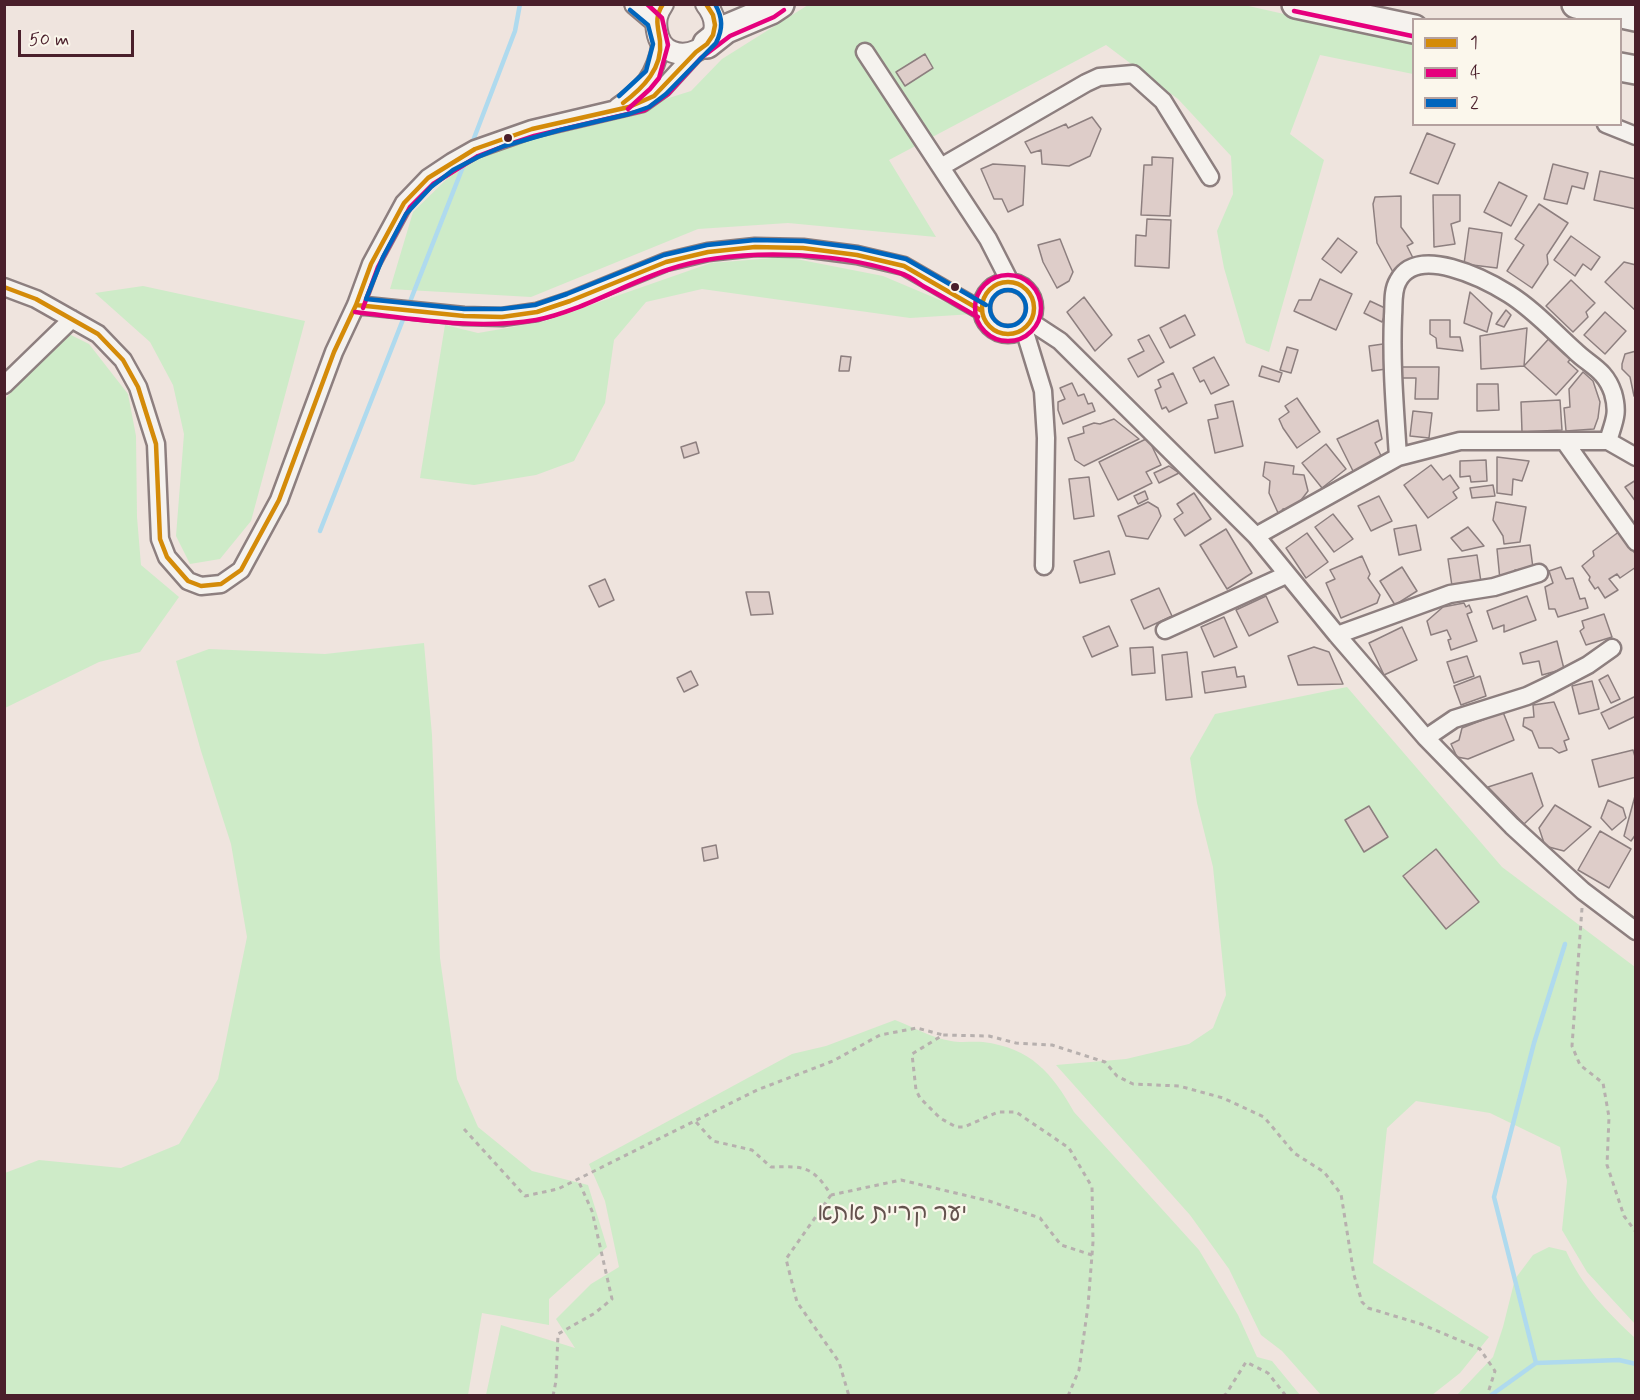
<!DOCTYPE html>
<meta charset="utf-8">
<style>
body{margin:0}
#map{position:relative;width:1640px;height:1400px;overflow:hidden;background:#efe4de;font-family:Mynerve,sans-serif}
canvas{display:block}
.frame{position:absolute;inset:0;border:6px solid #4a1f2b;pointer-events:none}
.legend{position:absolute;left:1412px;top:18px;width:210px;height:108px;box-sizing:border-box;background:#fbf7ec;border:2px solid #b4a19f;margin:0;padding:8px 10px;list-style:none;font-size:18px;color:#4a1f2b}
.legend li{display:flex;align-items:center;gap:12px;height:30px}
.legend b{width:30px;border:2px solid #b4a19f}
.scale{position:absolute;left:18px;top:30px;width:116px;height:27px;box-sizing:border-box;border:3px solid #4a1f2b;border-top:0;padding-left:8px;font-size:18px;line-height:21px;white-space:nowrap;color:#4a1f2b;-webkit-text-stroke:4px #fbf7ec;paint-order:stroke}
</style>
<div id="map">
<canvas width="1640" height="1400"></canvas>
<div class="frame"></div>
<ul class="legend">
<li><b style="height:8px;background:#d48b09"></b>1</li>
<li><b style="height:8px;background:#e5007d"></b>4</li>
<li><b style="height:8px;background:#0065bd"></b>2</li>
</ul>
<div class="scale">50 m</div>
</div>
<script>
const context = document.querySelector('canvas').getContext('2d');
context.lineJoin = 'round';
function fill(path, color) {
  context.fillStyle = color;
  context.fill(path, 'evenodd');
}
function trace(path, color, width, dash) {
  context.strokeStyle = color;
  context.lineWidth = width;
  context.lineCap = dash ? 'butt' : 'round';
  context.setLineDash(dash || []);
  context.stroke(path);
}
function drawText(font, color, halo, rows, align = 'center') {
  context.font = font + ' Mynerve,"Playpen Sans Hebrew",sans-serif';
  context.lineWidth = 4.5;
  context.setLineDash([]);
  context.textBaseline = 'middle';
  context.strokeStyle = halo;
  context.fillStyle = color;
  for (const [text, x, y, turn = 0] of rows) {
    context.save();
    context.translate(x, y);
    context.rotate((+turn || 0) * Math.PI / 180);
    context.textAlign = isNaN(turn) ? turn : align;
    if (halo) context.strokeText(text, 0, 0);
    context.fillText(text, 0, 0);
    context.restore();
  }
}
fill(new Path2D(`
 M808,5H1244L1413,43V74L1320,55L1290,134L1324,160L1269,352L1246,343L1224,268L1217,231L1233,194L1231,156L1178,99L1106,45L889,160L936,237L788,223L698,229L531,297L390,289L413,212L456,170L516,136L637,108L691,91L722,59Z
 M786,257L883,276L973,314L910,318L702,289L646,302L614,340L605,403L574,461L536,475L474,485L420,478L445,325L478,333L542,322L711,263Z
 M143,286L305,321L251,521L220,559L190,564L176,536L184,434L173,385L150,342L95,293Z
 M67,333L89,344L128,394L136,436L137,517L141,565L179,597L140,652L99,662L5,708L4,400Z
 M424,643L432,735L440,958L457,1079L478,1127L532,1171L588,1185L607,1247L549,1299V1325L482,1313L468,1395H5V1173L39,1160L121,1168L179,1144L218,1079L247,937L231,844L201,751L176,661L209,649L325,654Z
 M1347,687L1502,867L1635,967V1324L1587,1272L1562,1230L1567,1181L1560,1147L1490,1113L1416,1101L1387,1128L1373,1263L1489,1337L1460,1373L1432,1395H1321L1282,1351L1261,1335L1229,1269L1190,1215L1056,1065L1126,1059L1189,1044L1213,1028L1226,995L1213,867L1197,803L1190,758L1215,714Z
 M895,1020C913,1027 932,1038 951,1041C961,1043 973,1041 983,1042C1031,1048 1052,1073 1074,1112L1199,1250L1238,1315L1257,1357L1272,1361L1300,1395H486L501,1325L575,1348L556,1319L591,1284L619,1267L605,1201L589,1164L792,1054L826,1046Z
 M1549,1247L1566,1251C1582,1286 1607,1312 1635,1338V1395H1457L1493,1357L1503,1327L1515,1279L1533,1255Z`), '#ceebc8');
trace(new Path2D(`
 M471,146L515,31L520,4
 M320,531L466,159
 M1536,1363L1494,1197L1534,1043L1565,944
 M1490,1396L1536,1363L1619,1360L1636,1364`), '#afdaee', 4.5);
const building = new Path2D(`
 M925,54L933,68L905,86L896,72Z
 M1092,117L1101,129L1090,156L1069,166L1042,164L1041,150L1031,153L1025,142L1066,124L1068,128Z
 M1427,133L1455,144L1438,184L1410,173Z
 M1152,157L1173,158L1170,216L1141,215L1144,165H1152Z
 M993,164L1025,166L1023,205L1008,212L1002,199H994L981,169Z
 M1553,164L1588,173L1584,189L1572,186L1567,204L1544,199Z
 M1600,171L1636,179V209L1594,200Z
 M1499,182L1527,196L1511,226L1484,212Z
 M1433,195H1460V221L1451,224L1455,244L1434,247Z
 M1401,196V227L1413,243L1407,246L1415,262L1394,274L1377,243L1373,204L1375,197Z
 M1539,204L1568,223L1547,255L1548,264L1532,288L1507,271L1524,245L1515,239Z
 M1147,219L1171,220L1169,268L1135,266L1136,235L1146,236Z
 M1469,228L1502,233L1497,268L1464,264Z
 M1571,236L1600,257L1591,270L1583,264L1575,276L1554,260Z
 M1338,238L1357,252L1341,273L1322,259Z
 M1060,239L1073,272L1069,281L1057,288L1043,262L1038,245Z
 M1624,262L1636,265V311L1605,282Z
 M1320,279L1352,294L1336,330L1294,311L1299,300H1311Z
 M1571,280L1595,303L1586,312L1588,317L1573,332L1546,306Z
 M1470,292L1492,313L1487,332L1464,323Z
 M1084,297L1112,335L1095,351L1067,312Z
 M1370,301L1387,309L1382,322L1364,313Z
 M1506,310L1511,315L1504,327L1496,324Z
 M1605,312L1626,331L1605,354L1584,335Z
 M1185,315L1195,335L1170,348L1160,328Z
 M1430,320H1450V337H1460L1463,351L1437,348L1436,338L1430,334Z
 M1527,328L1524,366L1481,369L1480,336Z
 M1554,333L1576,352L1568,362L1578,371L1556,395L1524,366Z
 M1149,335L1164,362L1138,377L1128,359L1144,351L1138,340Z
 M1383,344L1386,369L1372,371L1369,346Z
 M1287,347L1298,350L1291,373L1280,370Z
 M1636,351V396H1634L1630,377L1622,369V364L1625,354Z
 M841,356L851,357L849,371H839Z
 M1214,357L1229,385L1211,394L1204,380L1200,382L1193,368Z
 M1262,366L1282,373L1279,382L1259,376Z
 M1400,367H1439L1438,399H1415L1416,378H1400Z
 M1583,372L1593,381L1600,402L1598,418L1594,429L1566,431L1564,408L1570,407L1569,389Z
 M1173,373L1187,403L1169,412L1166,407L1162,409L1155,390L1161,387L1158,380Z
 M1072,383L1078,396L1084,394L1088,404L1092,403L1095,411L1063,424L1058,410V402L1065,399L1060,388Z
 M1477,384H1498L1499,410L1477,411Z
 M1297,398L1320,432L1297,448L1283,428L1279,419L1289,412L1285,406Z
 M1560,400L1562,430L1522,432L1521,402Z
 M1233,401L1243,446L1215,453L1208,420L1218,418L1215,405Z
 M1413,411L1432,413L1429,438L1410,436Z
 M1114,419L1139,439L1084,466L1075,460L1068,438L1084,433L1083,427L1094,423L1100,424Z
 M1378,420L1382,439L1375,443L1383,460L1354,473L1337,439Z
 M1148,438L1161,465L1146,472L1152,483L1118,500L1099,462Z
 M696,442L699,453L684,458L681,447Z
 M1326,444L1346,469L1322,488L1302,463Z
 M1497,457L1529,461L1522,481L1513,479L1512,495L1497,493Z
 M1486,460L1487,481L1471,482L1470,476L1460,477V461Z
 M1265,462L1294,466L1293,474L1304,475L1308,491L1295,508L1283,509L1279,515L1269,493L1270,481L1263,476Z
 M1431,465L1443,480L1450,475L1459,488L1453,492L1457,498L1428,518L1404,485Z
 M1169,466L1179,473L1159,483L1154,473Z
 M1089,477L1094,516L1074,519L1069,479Z
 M1636,480V502L1625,487Z
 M1493,485L1495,496L1472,498L1470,488Z
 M1145,491L1148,499L1138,504L1134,496Z
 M1194,493L1211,519L1185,536L1174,519L1183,513L1177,504Z
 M1379,496L1392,521L1371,531L1358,506Z
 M1148,502L1158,508L1161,516L1148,539L1126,536L1118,516Z
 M1496,502L1526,507L1520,542L1504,544L1503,536L1493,520Z
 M1333,514L1353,539L1334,552L1315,527Z
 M1416,525L1421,550L1399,555L1394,529Z
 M1468,527L1484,546L1462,551L1451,538Z
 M1226,529L1252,573L1227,589L1200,545Z
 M1620,531L1636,555V567L1620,578L1617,574L1609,579L1618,590L1605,598L1598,587L1595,589L1589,580L1590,577L1582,566L1594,556L1593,551Z
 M1307,533L1328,562L1306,578L1286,548Z
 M1530,545L1533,568L1515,570L1516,578L1500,580L1497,549Z
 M1109,551L1115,574L1080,583L1074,561Z
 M1477,555L1481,582L1452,586L1448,559Z
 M1362,556L1370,574L1368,578L1380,595L1377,603L1341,618L1326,583L1335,579L1330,570Z
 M1402,567L1417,591L1395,605L1380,581Z
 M1561,567L1566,579L1573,578L1580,599L1585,598L1588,608L1558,617L1555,609H1549L1545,587L1553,583L1549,571Z
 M605,579L614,600L599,607L589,586Z
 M1159,588L1172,616L1144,629L1131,600Z
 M746,592H769L773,614L751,615Z
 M1266,596L1278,622L1249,636L1236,610Z
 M1527,596L1536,620L1504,632V625L1493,629L1487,611Z
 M1464,603L1466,607L1469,605L1472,612L1467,614L1477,641L1451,650L1448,640L1451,639L1447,630L1431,635L1427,621L1443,607Z
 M1604,614L1612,637L1586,645L1580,631L1584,628L1582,621Z
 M1224,617L1237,647L1214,657L1201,627Z
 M1109,626L1118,646L1092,657L1083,637Z
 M1402,627L1417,660L1384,675L1369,643Z
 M1557,641L1564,669L1542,675L1539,661L1523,664L1520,653Z
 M1153,647L1155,673L1132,675L1130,648Z
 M1314,647L1329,652L1343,684L1298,685L1288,656Z
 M1187,652L1192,697L1166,700L1162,655Z
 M1467,656L1474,676L1454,683L1447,662Z
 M1235,667L1237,677L1244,676L1246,687L1205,693L1202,672Z
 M691,671L698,685L684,692L677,678Z
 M1608,675L1620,699L1611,703L1599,680Z
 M1480,676L1486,696L1461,705L1454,686Z
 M1592,681L1599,709L1579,714L1572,686Z
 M1636,696V716L1609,729L1601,713Z
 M1554,702L1569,739L1564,741L1567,750L1559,753L1552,748H1539L1532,731L1523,726L1524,718L1534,717L1533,705Z
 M1503,712L1514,740L1468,759L1457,757L1451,744L1459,740L1462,728Z
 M1633,750L1636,760V777L1599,787L1592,760Z
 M1532,773L1543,806L1524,824L1488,787Z
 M1635,796L1636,834L1631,841L1624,836Z
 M1608,800L1623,808L1626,818L1612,830L1601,818Z
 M1555,805L1591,827L1564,851L1545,846L1539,828Z
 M1369,806L1388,837L1364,852L1345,820Z
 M1600,831L1631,849L1609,888L1578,870Z
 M716,845L718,858L704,861L702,848Z
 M1436,849L1479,902L1446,929L1403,876Z`);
fill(building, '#decdc9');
trace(building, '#8d7f7f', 1.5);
const minor = new Path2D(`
 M865,52L988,239L1010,282
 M617,107C644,88 655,76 661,44
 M1606,124L1636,136
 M941,167L1086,83L1099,77L1133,74L1163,101L1210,177
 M982 308a26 26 0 1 1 52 0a26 26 0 1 1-52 0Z
 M4,287L36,299L98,334L123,360L138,387L156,444L160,539L167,557L188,581L201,586L221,584L241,570L279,500L334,352L356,305L371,264L404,203L428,178L452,162L475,149L532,129L642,103L663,88L696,52
 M356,305L464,316L502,317L537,312L570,301L666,262L708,252L755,247L803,248L857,255L904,266L982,311
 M1031,322L1060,341L1256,536L1337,635L1426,738L1512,826L1583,891L1636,931
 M1024,329L1043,391L1046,438L1044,566
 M4,385L72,319
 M1608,441L1636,457
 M1565,442L1636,542
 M1256,536L1398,457L1460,441H1608C1614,421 1619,414 1613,393C1605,369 1590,366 1574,350C1553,331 1533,309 1509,294C1485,279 1417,244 1398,281C1392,291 1394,305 1393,316C1391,364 1395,409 1398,457
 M1165,630L1286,575
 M1337,635L1450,594L1494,587L1539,573
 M1426,738L1454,719L1527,696L1550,685L1588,665L1612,648`);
const tertiary = new Path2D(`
 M635,4L655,21
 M663,4C657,13 655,20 657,31C664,76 740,47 706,4`);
const trunk = new Path2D(`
 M1296,4L1414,29
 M1576,4L1636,17
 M707,44L726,29L771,10L780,4
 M1620,67L1636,70`);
trace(minor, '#8d7f7f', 21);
trace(tertiary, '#8d7f7f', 24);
trace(trunk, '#8d7f7f', 32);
trace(new Path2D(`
 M1582,908L1572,1046L1580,1065L1603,1083L1609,1117L1607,1165L1624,1216L1636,1232
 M696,1122L713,1141L752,1150L771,1167C804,1166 813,1166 831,1195L901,1180L989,1201L1040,1218L1061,1245L1092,1255
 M464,1129L525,1196L558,1189L757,1090L833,1061L880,1035L917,1028L943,1035
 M831,1195L786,1259L797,1302L839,1362L849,1396
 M553,1396L556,1381L558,1334L595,1313L612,1299L592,1211L578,1180
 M1068,1396L1079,1370L1088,1306L1093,1242L1092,1187L1069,1148L1016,1112H998L964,1127H956L940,1118L920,1098L916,1090L912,1054L943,1035L989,1036L1016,1043L1052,1045L1105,1062L1117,1076L1133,1084L1179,1086L1223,1098L1264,1117L1294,1153L1324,1172L1341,1194L1354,1275L1362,1302L1368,1308L1421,1324L1480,1349L1495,1371L1487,1396
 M1223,1396L1226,1394L1246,1362L1268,1373L1286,1396`), '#b7b0ae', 3, [4.5, 4.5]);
trace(minor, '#f5f2ee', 16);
trace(tertiary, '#f5f2ee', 20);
trace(trunk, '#f5f2ee', 27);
trace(new Path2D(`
 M623,103C643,88 663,68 660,41C658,26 654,18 663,4
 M982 308a26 26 0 1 1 52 0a26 26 0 1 1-52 0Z
 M4,287L36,299L98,334L123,360L138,387L156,444L160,539L167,557L188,581L201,586L221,584L241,570L279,500L334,352L356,305L371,264L404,203L428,178L475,149L532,129L629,107L654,96L696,52L707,44L713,35L715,25L713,15L706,4
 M356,305L464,316L502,317L537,312L570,301L666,262L708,252L755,247L803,248L857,255L904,266L982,311`), '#d48b09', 4.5);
trace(new Path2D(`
 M1294,11L1412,36
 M628,109L650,89L659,78L668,45L662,18L647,4
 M975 308a33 33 0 1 1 66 0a33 33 0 1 1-66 0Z
 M363,308L378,267L410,207L433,184L478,156L507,145L534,136L645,110L668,94L701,58L730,36L774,17L784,10
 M355,312C415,319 476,330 536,320C579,312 625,284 667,270C733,247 834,251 900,273C908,275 916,281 923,286C942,296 960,307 978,317`), '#e5007d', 4.5);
trace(new Path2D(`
 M715,4C723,18 723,29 716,43L666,94L649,107L629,114L560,130L504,146L478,157L453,170L431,187L406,214L383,257L366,299L464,309H502L535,305L567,294L664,255L707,245L755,240L804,241L858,248L906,259L986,305
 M619,96L646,71L653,44L648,25L630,10
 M990 308a18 18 0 1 1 36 0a18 18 0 1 1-36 0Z`), '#0065bd', 4.5);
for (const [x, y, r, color] of [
 [508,138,5,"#4a1f2b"],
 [955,287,5,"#4a1f2b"]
]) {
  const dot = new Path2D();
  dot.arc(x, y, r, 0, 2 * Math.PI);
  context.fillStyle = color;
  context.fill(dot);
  trace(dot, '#fbf7ec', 2);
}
drawText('24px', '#64534e', '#fbf7ec', [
 ["יער קריית אתא",892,1215]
]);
</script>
